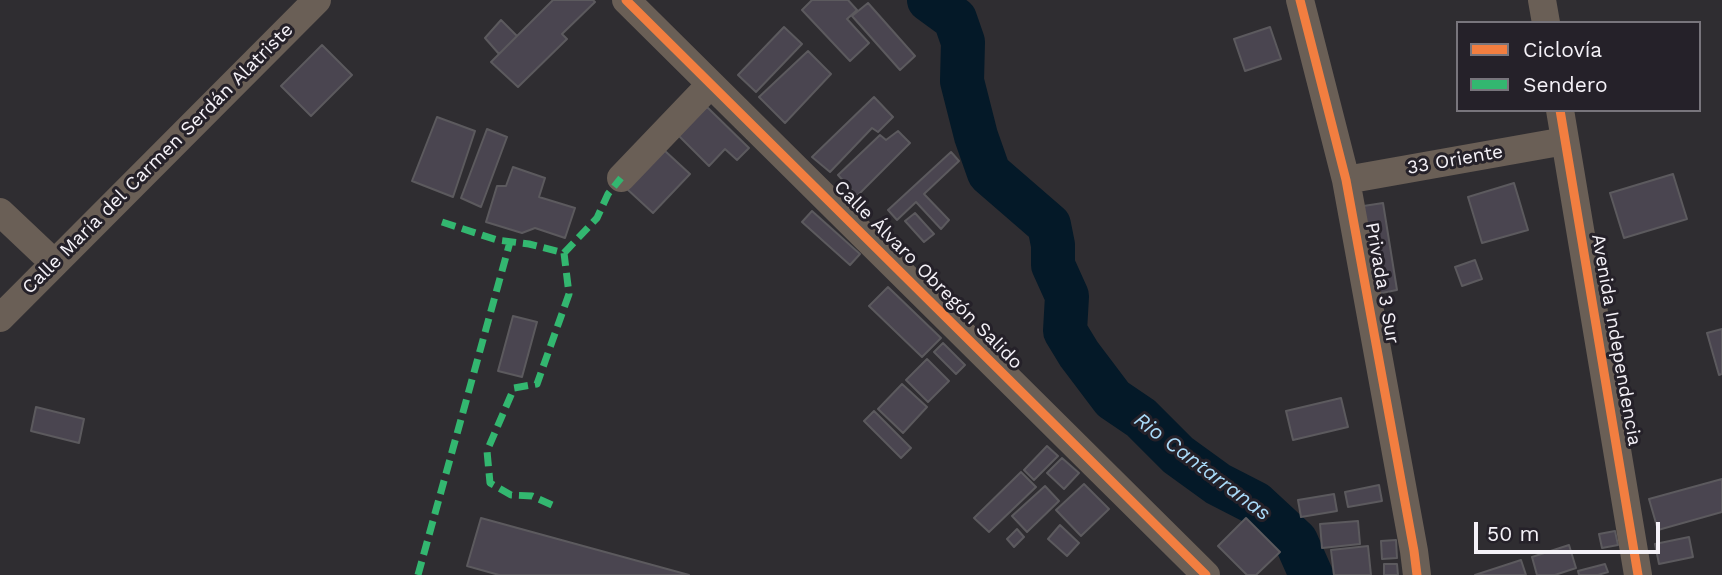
<!DOCTYPE html>
<meta charset="utf-8">
<style>
body{margin:0}
#map{position:relative;width:1722px;height:575px;overflow:hidden;background:#2f2d31;font-family:"Work Sans",sans-serif}
canvas{display:block}
.legend{position:absolute;left:1456px;top:21px;width:245px;height:91px;box-sizing:border-box;background:#252129;border:2px solid #78757c;margin:0;padding:9px 12px;list-style:none;font-size:21px;color:#f5f2f8}
.legend li{display:flex;align-items:center;gap:14px;height:35px}
.legend b{width:35px;border:2px solid #78757c}
.scale{position:absolute;left:1474px;top:522px;width:186px;height:32px;box-sizing:border-box;border:4px solid #f5f2f8;border-top:0;padding-left:9px;font-size:21px;line-height:24px;white-space:nowrap;color:#f5f2f8;-webkit-text-stroke:5px #252129;paint-order:stroke}
</style>
<div id="map">
<canvas width="1722" height="575"></canvas>
<ul class="legend">
<li><b style="height:9px;background:#f27e40"></b>Ciclovía</li>
<li><b style="height:9px;background:#33b770"></b>Sendero</li>
</ul>
<div class="scale">50 m</div>
</div>
<script>
const context = document.querySelector('canvas').getContext('2d');
context.lineJoin = 'round';
function trace(path, color, width, dash) {
  context.strokeStyle = color;
  context.lineWidth = width;
  context.lineCap = dash ? 'butt' : 'round';
  context.setLineDash(dash || []);
  context.stroke(path);
}
function fill(path, color) {
  context.fillStyle = color;
  context.fill(path, 'evenodd');
}
function drawText(font, color, halo, rows, align = 'center') {
  context.font = font + ' "Work Sans",sans-serif';
  context.lineWidth = 6;
  context.setLineDash([]);
  context.textBaseline = 'middle';
  context.strokeStyle = halo;
  context.fillStyle = color;
  for (const [text, x, y, turn = 0] of rows) {
    context.save();
    context.translate(x, y);
    context.rotate((+turn || 0) * Math.PI / 180);
    context.textAlign = isNaN(turn) ? turn : align;
    if (halo) context.strokeText(text, 0, 0);
    context.fillText(text, 0, 0);
    context.restore();
  }
}
trace(new Path2D(`
 M929,0L955,19L963,42L962,81L976,136L989,173L1049,225L1053,245V265L1067,296L1065,331L1079,354L1113,399L1141,418L1178,455L1218,484L1255,503L1296,541L1311,575`), '#041928', 44);
const building = new Path2D(`
 M553,0H593L595,2L562,34L567,39L518,87L491,62Z
 M812,0H848L857,10L847,19L869,43L850,61L802,10Z
 M868,3L915,56L900,70L852,16Z
 M501,20L517,36L499,54L485,38Z
 M784,27L802,44L756,92L738,75Z
 M1270,27L1281,59L1245,71L1234,39Z
 M322,45L352,75L311,116L281,86Z
 M808,51L831,74L785,123L759,97Z
 M874,97L893,117L878,132L872,128L830,172L812,157Z
 M707,107L749,148L737,160L725,149L709,166L678,135Z
 M437,117L475,131L453,197L412,181Z
 M487,129L507,137L481,207L461,198Z
 M898,131L910,143L857,196L838,175L880,135L886,140Z
 M664,150L690,174L653,213L627,189Z
 M951,152L959,161L924,194L949,220L941,229L916,202L897,220L888,210Z
 M513,167L545,178L539,197L575,208L565,238L535,228L522,233L486,222L497,186H506Z
 M1673,174L1687,219L1624,238L1610,193Z
 M1514,183L1528,230L1482,243L1468,197Z
 M1383,203L1397,290L1371,295L1357,207Z
 M812,211L860,254L850,265L802,222Z
 M915,213L934,234L924,242L905,221Z
 M1475,260L1482,279L1462,286L1455,267Z
 M888,287L941,338L922,357L869,306Z
 M513,316L537,322L522,377L498,371Z
 M1722,329V374L1719,375L1707,333Z
 M943,343L965,365L956,374L934,352Z
 M927,359L949,381L928,402L906,380Z
 M902,384L927,407L903,433L878,409Z
 M1341,398L1348,427L1293,440L1286,411Z
 M36,407L84,419L79,443L31,431Z
 M874,411L911,448L901,458L864,421Z
 M1047,446L1058,456L1034,480L1024,470Z
 M1062,458L1079,473L1064,489L1047,473Z
 M1021,472L1036,487L989,532L974,518Z
 M1722,479V512L1658,530L1649,499Z
 M1084,484L1109,509L1081,536L1056,510Z
 M1379,485L1382,501L1348,507L1345,492Z
 M1045,486L1059,501L1027,532L1012,516Z
 M1334,494L1337,511L1301,517L1298,500Z
 M481,518L689,575H499L467,566Z
 M1246,518L1280,552L1256,575H1247L1218,546Z
 M1358,521L1360,544L1322,548L1320,524Z
 M1060,525L1079,543L1067,556L1048,539Z
 M1017,529L1024,537L1014,547L1007,539Z
 M1615,531L1618,545L1602,548L1599,534Z
 M1689,537L1693,557L1659,564L1655,544Z
 M1396,540L1397,558L1382,559L1381,541Z
 M1569,545L1576,568L1555,575H1537L1532,557Z
 M1368,546L1371,575H1334L1331,550Z
 M1521,560L1526,575H1475Z
 M1384,564H1397L1398,575H1384Z
 M1605,564L1608,572L1598,575H1579L1578,571Z`);
fill(building, '#4a4550');
trace(building, '#5c5a5e', 2);
trace(new Path2D(`
 M626,0L1206,575
 M1300,0L1346,180L1414,551L1417,575
 M1542,0L1546,23
 M1560,110L1638,575
 M621,178L710,85
 M1346,180L1565,141
 M0,212L54,263
 M0,318L317,0`), '#6a5f56', 28);
trace(new Path2D(`
 M442,222L497,240L529,244L564,253
 M564,253L597,218L608,194L621,178
 M552,505L532,496L511,495L490,483L487,451L514,388L537,384L569,294L564,253
 M418,575L510,242`), '#33b770', 7, [14, 7]);
trace(new Path2D(`
 M626,0L1206,575
 M1300,0L1346,180L1414,551L1417,575
 M1560,110L1638,575`), '#f27e40', 9);
drawText('19px', '#f5f2f8', '#252129', [
 ["Calle María del Carmen Serdán Alatriste",158,159,-45],
 ["33 Oriente",1455,160,-10],
 ["Calle Álvaro Obregón Salido",928,275,45],
 ["Privada 3 Sur",1382,283,80],
 ["Avenida Independencia",1616,340,80]
]);
drawText('italic 21px', '#aadbf9', '#252129', [
 ["Rio Cantarranas",1202,467,37]
]);
</script>
